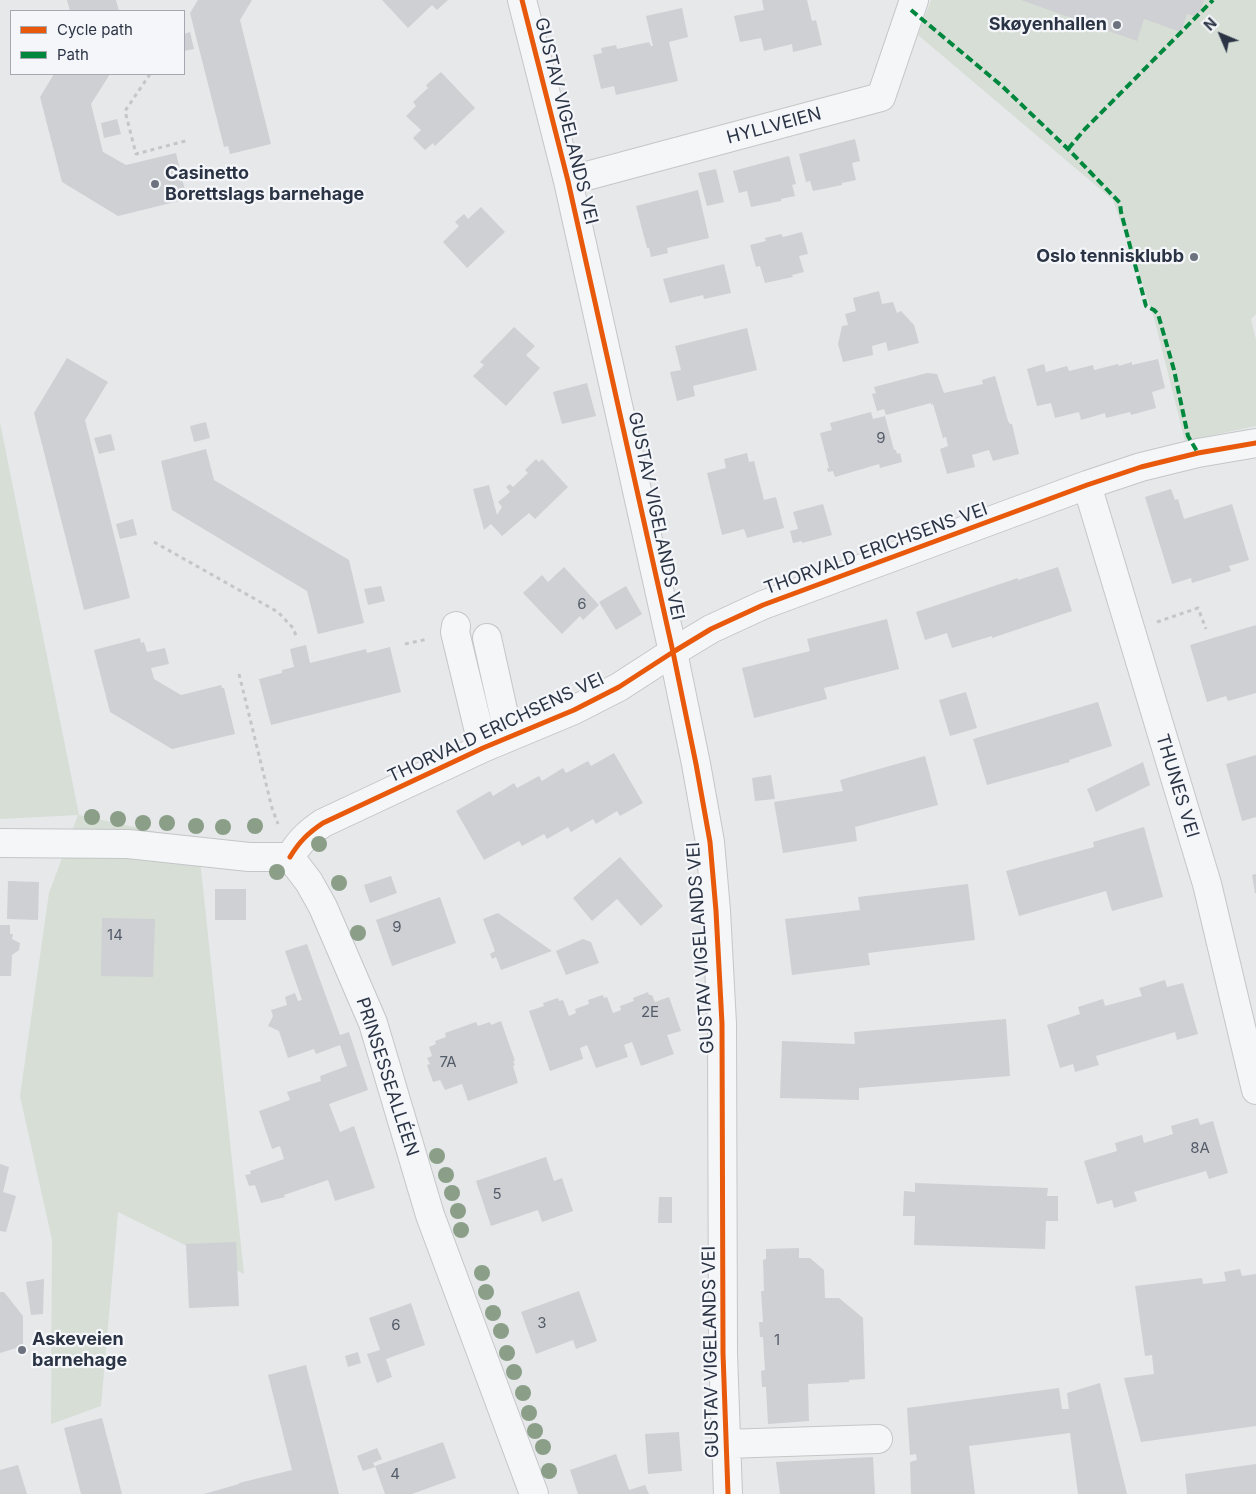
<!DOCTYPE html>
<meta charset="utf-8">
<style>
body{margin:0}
#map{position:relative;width:1256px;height:1494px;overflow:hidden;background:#e6e8ea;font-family:Inter,sans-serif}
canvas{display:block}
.legend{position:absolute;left:10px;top:10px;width:175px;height:65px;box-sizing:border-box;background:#f4f6f9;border:1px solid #a4a8b1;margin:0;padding:6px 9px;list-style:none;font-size:15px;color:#2b3445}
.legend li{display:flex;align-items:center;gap:10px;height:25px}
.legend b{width:25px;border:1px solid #a4a8b1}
.north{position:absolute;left:1196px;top:10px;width:50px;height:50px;-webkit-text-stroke:4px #f4f6f9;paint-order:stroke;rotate:315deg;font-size:14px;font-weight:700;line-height:20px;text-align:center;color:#2b3445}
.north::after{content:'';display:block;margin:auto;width:18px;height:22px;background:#2b3445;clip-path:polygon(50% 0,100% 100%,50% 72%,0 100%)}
</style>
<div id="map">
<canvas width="1256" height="1494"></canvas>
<ul class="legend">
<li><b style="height:6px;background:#e8590c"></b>Cycle path</li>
<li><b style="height:6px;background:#00873e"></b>Path</li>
</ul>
<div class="north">N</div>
</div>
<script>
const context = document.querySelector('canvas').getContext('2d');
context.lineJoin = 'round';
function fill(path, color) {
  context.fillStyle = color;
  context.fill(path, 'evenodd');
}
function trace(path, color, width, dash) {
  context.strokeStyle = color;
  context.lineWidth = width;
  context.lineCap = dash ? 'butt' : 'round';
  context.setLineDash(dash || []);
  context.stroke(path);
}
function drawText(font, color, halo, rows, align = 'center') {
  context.font = font + ' Inter,sans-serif';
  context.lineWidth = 4.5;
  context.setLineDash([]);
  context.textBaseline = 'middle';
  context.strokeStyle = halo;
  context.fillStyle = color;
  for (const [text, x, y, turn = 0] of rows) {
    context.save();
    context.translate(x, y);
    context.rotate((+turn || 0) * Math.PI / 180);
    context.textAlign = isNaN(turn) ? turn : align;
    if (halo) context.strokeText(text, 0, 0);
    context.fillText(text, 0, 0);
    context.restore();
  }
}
fill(new Path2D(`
 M931,0H1256V314L1251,319L1256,340V426L1185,441L1154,318L1113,200L918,35Z
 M0,423L79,815L198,841L244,1274L118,1212L101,1406L51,1424L52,1240L20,1096L49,893L78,815L0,819Z`), '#d6ded6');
fill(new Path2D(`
 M67,0H116L119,11H70Z
 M198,0H252L240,20L271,144L230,154L228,146L224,147L190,13Z
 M382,0H448L437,10L432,5L408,28Z
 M762,0H807L812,21L816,20L822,45L793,52L792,44L764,51L761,38L740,42L734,16L764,10Z
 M1021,0H1204L1198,17L1187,14L1181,32L1144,19L1137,41Z
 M682,8L688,37L669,42L678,81L616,95L614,86L601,89L593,55L602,53L601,48L616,45L617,49L649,42L651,46H653L646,16Z
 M190,32L194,49L184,51V34Z
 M441,72L475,108L435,146L433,143L425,150L413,138L421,130L406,116L416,106L413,102L428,88L426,85Z
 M54,74H110L91,104L103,152L126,165L176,153L187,199L118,216L62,182L40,97Z
 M117,119L121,134L104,138L101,123Z
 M855,139L860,161L852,163L856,180L842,183V185L813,191L810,181L806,182L799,154Z
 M789,156L796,184L792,185L795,196L781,199V201L751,207L747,191L739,193L733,171Z
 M716,169L724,202L707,206L698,173Z
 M698,190L709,238L667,248L668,253L651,257L649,248H647L636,206Z
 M481,207L505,232L467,268L443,242L459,226L455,222L464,214L468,219Z
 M802,232L808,254L799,256L804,272L792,275L793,277L765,283L760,266L756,267L750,245L766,241L765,238L781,234L783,237Z
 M724,264L731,293L704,299L703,295L670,303L663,279Z
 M879,291L882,304L893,302L897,313L901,311L914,325L919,343L888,351L886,342L872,346L873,355L843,362L838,344L842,326L848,325L845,314L856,311L853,298Z
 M514,327L535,346L526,355L540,368L506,406L473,376L484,365L480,362Z
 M747,328L757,370L693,386L695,396L677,401L670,372L681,370L675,346Z
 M67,358L108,382L85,420L130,598L84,610L34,413Z
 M1158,359L1165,388L1152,392L1156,408L1131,415L1130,412L1106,418L1105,413L1081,420L1079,412L1055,418L1051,403L1037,406L1027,369L1044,364L1046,372L1067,366L1069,371L1093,365L1094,370L1118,364L1119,366L1132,362V365Z
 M927,373L937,374L944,393L983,384L982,380L995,376L1008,421L1010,424H1012L1019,454L993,461L989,450L972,455L975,467L947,474L940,449L948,446L946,437L943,438L933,404L931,405V403L886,415L884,409L877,411L872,394L876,393L874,387Z
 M587,383L596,416L562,424L553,392Z
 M871,412L873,419L885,416L894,450H896L897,454L900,453L902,462L880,468L879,464L835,477L833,471L828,472L827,468H829L820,433L832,430L830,423Z
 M206,422L210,438L194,442L190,426Z
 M111,434L115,450L99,454L94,438Z
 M206,449L214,480L349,560L364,623L318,634L307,591L172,510L161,461Z
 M747,453L749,462L754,461L764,500L776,497L784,528L747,538L744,529L722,535L707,473L726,468L724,459Z
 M536,459L539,462L542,459L568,487L535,519L529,513L502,536L491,524L484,530L473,489L489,485L497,515L502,507L498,502L510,492L506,487L510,484L513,487L528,473L525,470Z
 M1171,489L1175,500L1178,499L1184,519L1232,504L1249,560L1229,566L1231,571L1192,583L1191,578L1172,584L1145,497Z
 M823,504L832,535L802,543V541L793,543L790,531L798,529L793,512Z
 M133,519L137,535L120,539L116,524Z
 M564,567L599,605L583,620L580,616L562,634L523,593L542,575L548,582Z
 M1058,567L1072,611L992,638V636L952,648L947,633L925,640L916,612L1018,578V580Z
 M381,586L385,601L368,605L364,589Z
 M626,586L642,614L616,630L599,602Z
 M887,619L899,669L824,688L827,699L754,718L742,668L810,651L807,639Z
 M1256,625V693L1228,701L1226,696L1207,702L1190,645Z
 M140,638L141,643L144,642L147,652L165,648L169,664L151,668L154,679L181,695L221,685L222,688H224L235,734L172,749L110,712L94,650Z
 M306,645L310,663L366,649L367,653L390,647L401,692L271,725L259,679L282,673V670L294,667L290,649Z
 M966,692L977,728L950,736L939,700Z
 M1098,702L1112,746L1069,760L1070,762L987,785L973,739Z
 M614,753L643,803L620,816L617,811L596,824L593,819L571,832L568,827L547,839L544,834L522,846L519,841L484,860L456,811L490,791L493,796L514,783L517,788L539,776L542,781L563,768L566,773L588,761L591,766Z
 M1256,755V817L1242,821L1226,764Z
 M925,756L938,805L855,827L857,841L783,853L774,802L843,791L840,780Z
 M1143,762L1150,785L1096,812L1087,789Z
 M771,775L775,799L755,801L752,778Z
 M1144,827L1163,897L1112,911L1106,891L1019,916L1006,871L1094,847L1093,842Z
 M620,857L663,906L641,926L617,899L592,921L573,898Z
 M1256,874V893H1255L1252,875Z
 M391,876L397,893L370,903L364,885Z
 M8,881L39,882L38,920L7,919Z
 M968,884L975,940L868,953L870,965L792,975L785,919L860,910L858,897Z
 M215,889H246V920H215Z
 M440,897L456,943L392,966L376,920Z
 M498,913L552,951L501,970L496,957L492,959L490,954L495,951L483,919Z
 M102,918L155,919L153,977L101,976Z
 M0,925H10V934H13L12,939L20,943L19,950L12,955L11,976H0Z
 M583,939L591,942L599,963L566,975L556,951Z
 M307,944L340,1035L349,1032L368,1090L329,1104L340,1132L354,1126L375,1188L335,1201L328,1180L284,1195L285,1197L261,1203L255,1185L249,1186L245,1175L251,1174L250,1171L284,1159L280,1146L272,1149L259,1111L290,1100L287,1092L321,1081L320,1076L347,1066L340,1045L316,1054L314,1049L288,1058L279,1031L268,1026L273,1016L271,1010L287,1005L285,997L295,993L298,1001L302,1000L285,951Z
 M1165,980L1167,987L1183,983L1198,1034L1177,1040L1175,1032L1096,1056L1099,1065L1075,1072L1073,1064L1060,1068L1047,1025L1080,1014L1078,1007L1103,999L1105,1006L1142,996L1139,988Z
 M648,992L649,995H652L655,1002L669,997L681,1031L667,1035L674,1054L641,1066L632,1042L624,1045L628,1057L596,1068L587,1045L580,1048L583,1059L550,1071L529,1011L544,1006L543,1003L558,998L559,1001L563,1000L569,1016L576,1013L575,1009L589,1004L588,1000L603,995L604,998L607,997L613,1013L621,1010L620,1006L634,1001L633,998Z
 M1006,1019L1010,1076L859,1088V1100L780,1098L782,1041L855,1044L854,1032Z
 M501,1021L515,1061H513L515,1065L513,1066L518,1083L468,1101L462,1084L445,1090L440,1080L433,1082L427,1065L430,1064L427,1058L432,1056L429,1047L436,1044L435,1041L446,1037L445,1033L476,1022L478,1026L490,1022L491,1025Z
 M1198,1118L1200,1125L1213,1121L1228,1173L1209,1179L1206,1171L1134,1192L1137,1201L1114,1208L1112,1200L1097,1204L1084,1161L1117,1151L1115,1143L1142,1135L1144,1143L1173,1134L1171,1126Z
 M546,1157L554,1181L562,1178L573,1211L542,1222L538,1210L491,1226L476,1181Z
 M0,1164L9,1167L3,1192L16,1196L6,1232L0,1231Z
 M915,1183L1048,1188L1047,1196H1058V1221H1046L1045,1249L914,1245L915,1216H903L904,1191L915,1192Z
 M659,1197H672V1223H658Z
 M236,1242L239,1306L189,1308L186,1244Z
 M799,1248V1258H810L824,1270L825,1298H839L863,1318L865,1379L849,1380V1382L808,1384L809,1421L768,1424L766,1387H762L761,1371L765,1370L763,1337H760L759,1322H763L761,1291H764L763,1260L766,1259V1249Z
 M1240,1269L1242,1276L1256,1274V1426L1141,1442L1124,1378L1154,1374L1152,1355L1145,1356L1135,1286L1202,1278L1203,1284L1226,1281L1224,1272Z
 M44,1279L43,1314L31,1315L26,1282Z
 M579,1291L597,1341L576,1349L573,1340L536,1354L521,1312Z
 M0,1292H4L23,1316V1346L0,1353Z
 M411,1303L425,1345L386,1359L392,1377L377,1383L367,1354L380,1350L369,1318Z
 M358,1352L361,1363L348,1367L345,1356Z
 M306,1365L339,1494H204L239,1484V1483L292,1470L268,1375Z
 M1100,1383L1127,1494H1078L1070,1433L969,1446L975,1494H911L910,1462L917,1460L916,1454L910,1455L907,1408L1059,1388L1062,1409H1069L1067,1393Z
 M102,1418L122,1494H81L64,1428Z
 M679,1432L682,1471L648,1474L645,1434Z
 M443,1442L456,1478L412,1494H385L375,1466Z
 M377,1448L382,1459L373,1463L375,1467L363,1471L357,1456Z
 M616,1454L629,1490L645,1485L649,1494H578L570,1470Z
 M873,1457L875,1494H780L776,1462Z
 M1256,1464V1494H1187L1185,1474Z
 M18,1465L27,1494H0V1470Z`), '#ced0d3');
const minor = new Path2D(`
 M522,0L568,181L673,652L696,764L710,842L716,911L722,1024L723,1353L728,1494
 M568,181L881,97L914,0
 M1087,485L1207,884L1256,1090
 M456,626L455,632L483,748
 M487,638L509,737
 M0,843L128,844L249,857H290L309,882L323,907L373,1023L430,1215L534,1494
 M290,857C299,842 308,833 323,823L483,748L574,710L619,687L673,652L711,629L763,605L1087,485L1141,467L1198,453L1256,443
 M725,1444L878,1439`);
trace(minor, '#c4c6c8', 30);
trace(new Path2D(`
 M150,74L125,111L136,154L189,140
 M154,542L278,612L293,628L297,638
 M1157,622L1198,608L1206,629
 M405,644L428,639
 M239,674L272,808L278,824`), '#c5c6ca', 3, [4, 4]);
trace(minor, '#f5f6f7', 28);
trace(new Path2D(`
 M911,10L1002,86L1068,149L1120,203L1121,212L1146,306L1154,310L1158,314L1174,370L1188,436L1198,453
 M1068,149L1085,129L1213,0`), '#00873e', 4, [8, 4]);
trace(new Path2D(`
 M522,0L568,181L673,652L696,764L710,842L716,911L722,1024L723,1353L728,1494
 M290,857C299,842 308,833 323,823L483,748L574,710L619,687L673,652L711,629L763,605L1087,485L1141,467L1198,453L1256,443`), '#e8590c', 5);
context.fillStyle = '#8a9e88';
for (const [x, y] of [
 [92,817],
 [118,819],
 [143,823],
 [167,823],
 [196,826],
 [255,826],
 [223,827],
 [319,844],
 [277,872],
 [339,883],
 [358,933],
 [437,1156],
 [446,1175],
 [452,1193],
 [458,1211],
 [461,1230],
 [482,1273],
 [486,1292],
 [493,1313],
 [501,1331],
 [507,1353],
 [514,1372],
 [523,1393],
 [529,1413],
 [535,1431],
 [543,1447],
 [549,1471]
]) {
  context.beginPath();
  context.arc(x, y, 8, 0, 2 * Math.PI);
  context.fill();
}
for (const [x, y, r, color] of [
 [1117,25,5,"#6c737f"],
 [155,184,5,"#6c737f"],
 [1194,257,5,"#6c737f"],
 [22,1350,5,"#6c737f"]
]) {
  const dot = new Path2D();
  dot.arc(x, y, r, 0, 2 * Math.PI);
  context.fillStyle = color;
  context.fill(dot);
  trace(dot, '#f4f6f9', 2);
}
drawText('15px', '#545c69', null, [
 ["9",881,438],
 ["6",582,604],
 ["9",397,927],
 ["14",115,935],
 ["2E",650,1012],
 ["7A",448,1062],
 ["8A",1200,1148],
 ["5",497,1194],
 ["3",542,1323],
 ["6",396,1325],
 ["1",777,1340],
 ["4",395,1474]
]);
drawText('bold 18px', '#2b3445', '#f4f6f9', [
 ["Skøyenhallen",1107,25],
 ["Casinetto",165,174,"left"],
 ["Borettslags barnehage",165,195,"left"],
 ["Oslo tennisklubb",1184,257],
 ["Askeveien",32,1340,"left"],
 ["barnehage",32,1361,"left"]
], 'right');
drawText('18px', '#2b3445', '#f4f6f9', [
 ["GUSTAV VIGELANDS VEI",566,121,76],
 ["HYLLVEIEN",774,126,-15],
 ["GUSTAV VIGELANDS VEI",656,516,78],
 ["THORVALD ERICHSENS VEI",876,549,-20],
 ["THORVALD ERICHSENS VEI",496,728,-25],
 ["THUNES VEI",1177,786,73],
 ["GUSTAV VIGELANDS VEI",701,948,-94],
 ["PRINSESSEALLÉEN",387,1077,72],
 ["GUSTAV VIGELANDS VEI",711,1352,-91]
]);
</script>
